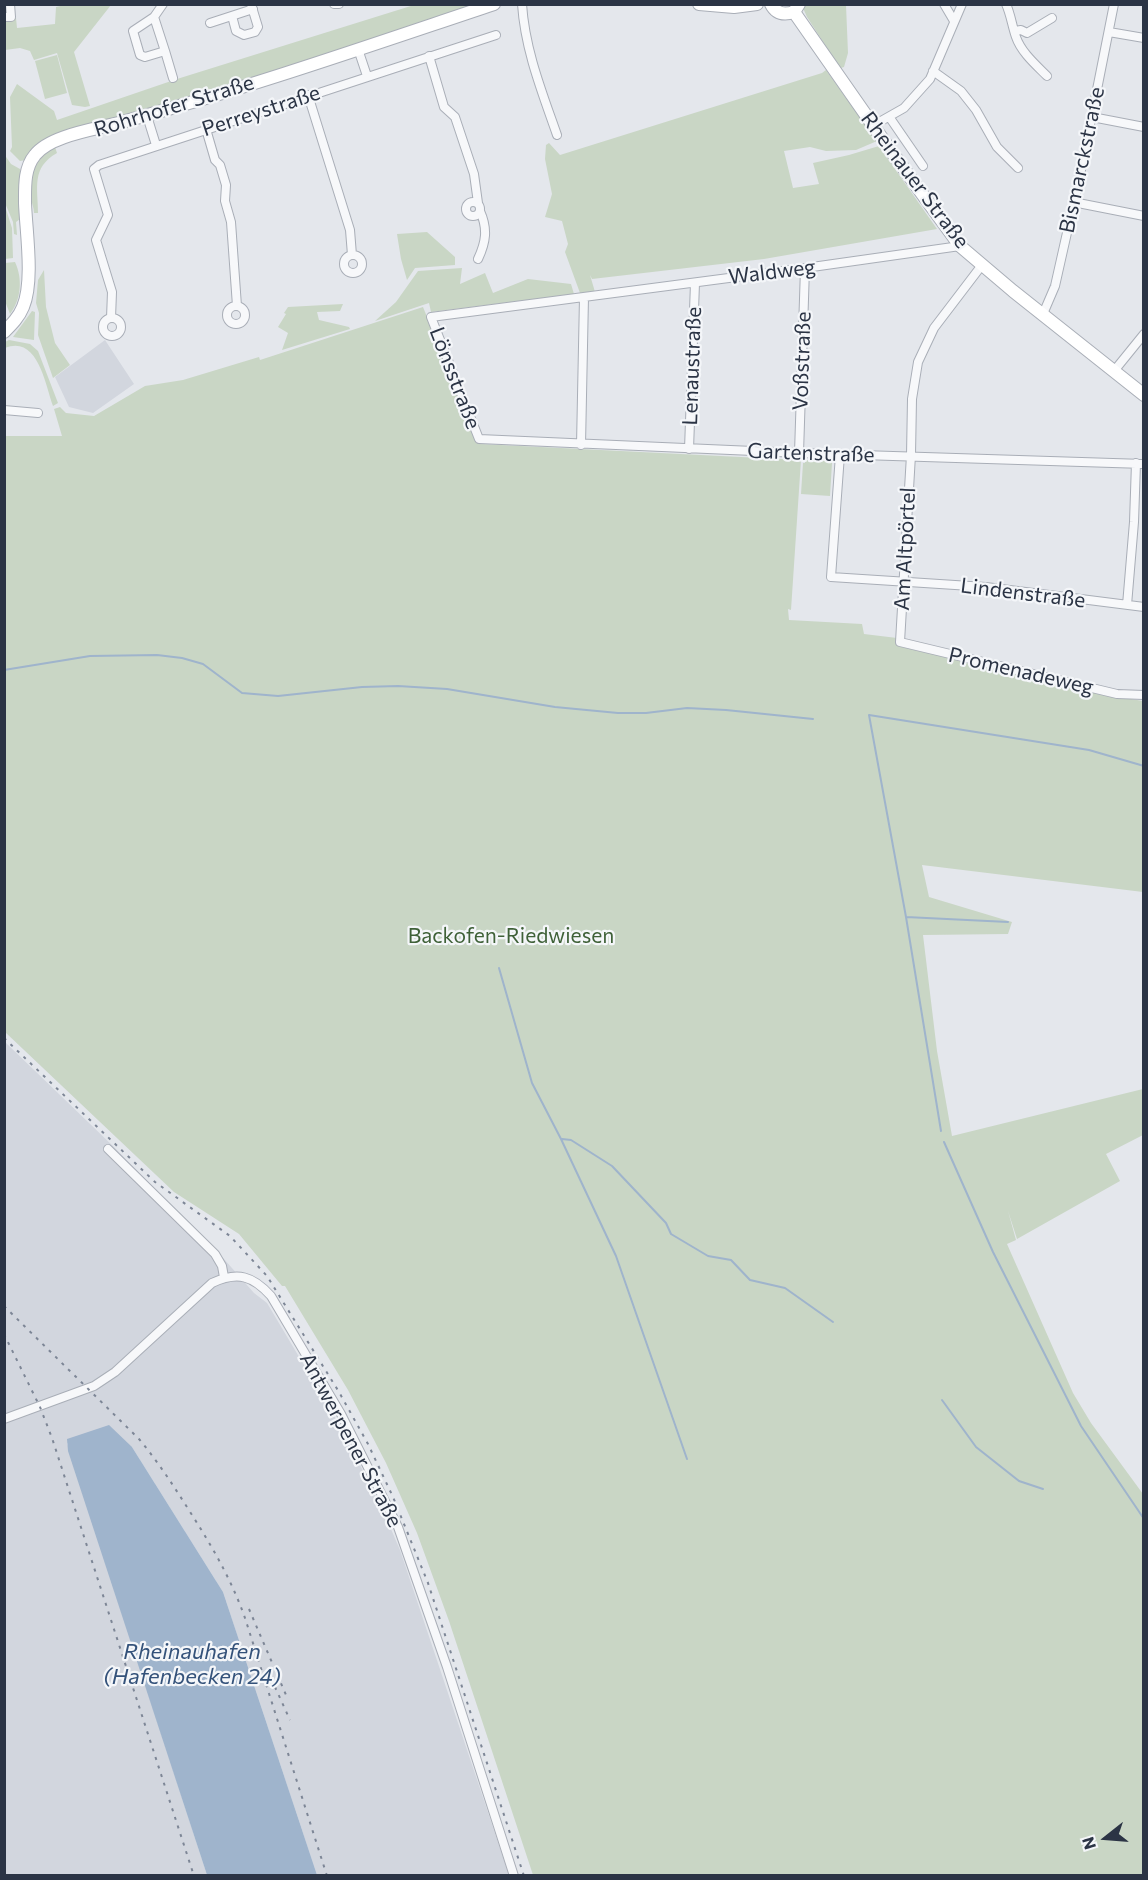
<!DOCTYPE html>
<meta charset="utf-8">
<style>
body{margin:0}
#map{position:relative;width:1148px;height:1880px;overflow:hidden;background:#e4e7ec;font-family:Commissioner,sans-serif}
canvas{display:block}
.frame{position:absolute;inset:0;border:6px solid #2b3445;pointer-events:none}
.north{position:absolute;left:1076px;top:1808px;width:60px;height:60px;-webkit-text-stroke:4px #f4f6f9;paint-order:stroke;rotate:253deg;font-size:16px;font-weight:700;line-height:24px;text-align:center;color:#2b3445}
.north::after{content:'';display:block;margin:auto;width:21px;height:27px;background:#2b3445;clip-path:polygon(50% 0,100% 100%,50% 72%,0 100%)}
</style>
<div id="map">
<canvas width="1148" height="1880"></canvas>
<div class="frame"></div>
<div class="north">N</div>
</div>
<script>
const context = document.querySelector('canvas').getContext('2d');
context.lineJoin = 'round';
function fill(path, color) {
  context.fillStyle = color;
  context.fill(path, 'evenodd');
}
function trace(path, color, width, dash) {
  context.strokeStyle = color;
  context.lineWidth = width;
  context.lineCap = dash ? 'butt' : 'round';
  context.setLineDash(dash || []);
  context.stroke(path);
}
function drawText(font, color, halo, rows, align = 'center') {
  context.font = font + ' Commissioner,sans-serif';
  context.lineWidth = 4.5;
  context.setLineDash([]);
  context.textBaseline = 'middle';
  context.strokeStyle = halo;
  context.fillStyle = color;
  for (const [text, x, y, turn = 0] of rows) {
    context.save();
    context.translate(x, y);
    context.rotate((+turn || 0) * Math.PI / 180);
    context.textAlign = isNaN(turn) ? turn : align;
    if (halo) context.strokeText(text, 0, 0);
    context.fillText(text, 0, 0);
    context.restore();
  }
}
fill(new Path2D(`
 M105,340L134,384L93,413L69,407L55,377Z
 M5,1042L115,1148L224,1259L254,1293L267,1303L339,1424L381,1506L400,1550L509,1875H317L223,1592L132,1447L67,1443L207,1875H5Z`), '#d2d6de');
fill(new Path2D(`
 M69,4L111,5L74,52L90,106L85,107L72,105L57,53L34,60L30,51L20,48L5,50V21L9,18H16L17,28L55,24L56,7Z
 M414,5H482L148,111L51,137L41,141L26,160L20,161L10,151L12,147L10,97L17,84L54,111L57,120L177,79Z
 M804,5H846L848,53L844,67L841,68L838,65L807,17L803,8Z
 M57,55L67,93L45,99L35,61Z
 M826,70L877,141L856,150L826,151L810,147L784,151L793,188L819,184L813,163L849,155L879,146L937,229L764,259L592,279L590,275L595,292L580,293L565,252L568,244L562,221L545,217L552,194L545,159L546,145L549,143L560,155L822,73Z
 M55,147L57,153C31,168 38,187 38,213H34C34,208 32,204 31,199C27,177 36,157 55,147Z
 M4,154L11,164L20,169L21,175L20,219L16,222L17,235L14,234L13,222L5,203Z
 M5,206L12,228L13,258L5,259Z
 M427,232L455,257V265L415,268L407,280L401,259L397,234Z
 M15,262C23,279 21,300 10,314L5,301V263Z
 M462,268L460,284L485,273L493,293L528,279L571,284L574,294L431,312L429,303L375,321L396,302L418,271Z
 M44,270L46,307L55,343L70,365L53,378L38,335L39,313L36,303L38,280Z
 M343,304L340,311L317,312L319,320L349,327L350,329L282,350L288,333L278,327L286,314L284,313L288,307Z
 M423,307L473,430L481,444L801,460L791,610L788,609L789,620L862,624L864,634L897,638V645L902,647L1119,697L1143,701V892L922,865L929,897L1012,922L1008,934L923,935L937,1051L952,1136L1143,1089V1135L1106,1154L1120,1181L1017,1239L1008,1211L1016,1240L1007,1244L1073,1393L1091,1423L1143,1494V1875H533L449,1621L417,1533L386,1463L348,1390L285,1286H282L239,1234L174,1192L5,1032L4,436H62L54,409L60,407L66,413L94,416L145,386L183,380L259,357L260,360Z
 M32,311L35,312L34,340L13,337Z
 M9,340L30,344L38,351L58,403L53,406C45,384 38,335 5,348V342Z
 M805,460L830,461L832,463L830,496L801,494L803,463H805Z`), '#c9d6c5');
fill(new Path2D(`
 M109,1425L132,1447L223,1592L317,1875H207L68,1451L67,1439Z`), '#9fb4cc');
trace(new Path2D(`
 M4,670L90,656L157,655L182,658L203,664L242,693L278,696L362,687L398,686L447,689L555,707L618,713H646L687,708L726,710L813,719
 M906,917L869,715L1089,750L1144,766
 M499,968L532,1083L561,1139L616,1256L687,1459
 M941,1131L906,917L1008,922
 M562,1139L571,1140L612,1166L666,1223L671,1234L708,1256L731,1260L750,1280L785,1288L833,1322
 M944,1142L993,1252L1081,1426L1144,1519
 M942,1400L976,1447L1019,1481L1043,1489`), '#9fb4cc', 2);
const street = new Path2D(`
 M163,4L154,17L133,31L140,55L145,57L165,51L173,78
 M334,4H339
 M522,4C525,50 542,92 557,135
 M944,4L954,21
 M1006,4C1011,15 1012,26 1016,37C1021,52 1036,65 1047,76
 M232,16L236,31L244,35L255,32L258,27L251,4
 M4,17H11L10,4
 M154,17L165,51
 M210,23L253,9
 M1015,31L1021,30L1027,33L1052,18
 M1109,32L1144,38
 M358,49L367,76
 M429,56L444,107L455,117L474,174L478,203
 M933,71L961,91L976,110L997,147L1018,168
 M308,95L350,230L352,255
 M147,116L156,145
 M1092,117L1144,127
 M890,118L923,166
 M874,125L904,108L930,79L962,4
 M206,129L215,160L220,165L226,185L225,201L231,222L237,306
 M466 209a7 7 0 1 1 14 0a7 7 0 1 1-14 0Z
 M1073,202L1144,216
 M960,246L805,268L431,317L479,439L799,453L1144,464
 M344 264a9 9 0 1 1 18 0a9 9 0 1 1-18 0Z
 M478,259C486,242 488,229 480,211
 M982,265L934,328L918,362L912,399L911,455L900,642L1117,694L1144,695
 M227 315a9 9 0 1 1 18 0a9 9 0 1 1-18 0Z
 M1043,314L1055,286L1080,175L1114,4
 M111,318L112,292L96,240L108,215L94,169L99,165L496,35
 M103 327a9 9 0 1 1 18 0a9 9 0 1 1-18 0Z
 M1114,371L1144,334
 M4,410L38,413
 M581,445L584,297
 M689,449L695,283
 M799,453L805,268
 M840,455L831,577L986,587L1144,607
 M1127,605L1134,522L1136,463
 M108,1149L215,1254L222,1266L224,1277
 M4,1419L94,1386L115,1372L212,1283C238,1271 253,1276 271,1296L341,1414L398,1527L447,1667L514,1876`);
const secondary = new Path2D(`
 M699,4L734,7L757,4
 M771,4C776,14 784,15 794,12L799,4
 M794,12L891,151L960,246L1013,291L1144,395
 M4,332C12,324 19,317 23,307C34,281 26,231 25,203C25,187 24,168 35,155C50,135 98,129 122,122C248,88 371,45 494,4`);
trace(street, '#a9aeb7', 10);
trace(secondary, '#a9aeb7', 14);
trace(street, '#f7f8fa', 8);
trace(secondary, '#fff', 12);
trace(new Path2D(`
 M4,1038L155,1182L230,1236L267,1276L339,1392L368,1444L393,1497L428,1583L524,1876
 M4,1306L139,1439C159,1463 175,1488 192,1515C213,1548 232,1581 245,1618L327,1876
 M4,1334L40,1407L52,1438L194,1876
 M249,1609L286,1695
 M275,1687L290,1720`), '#7d8696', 2, [3, 6]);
drawText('21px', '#2b3445', '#f4f6f9', [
 ["Rohrhofer Straße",174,106,-17],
 ["Perreystraße",261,111,-18],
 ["Bismarckstraße",1082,160,-78],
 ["Rheinauer Straße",915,180,53],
 ["Waldweg",772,272,-7],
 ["Voßstraße",802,361,-88],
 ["Lenaustraße",692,366,-88],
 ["Lönsstraße",455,378,69],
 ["Gartenstraße",811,453,2],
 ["Am Altpörtel",905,549,-87],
 ["Lindenstraße",1023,593,7],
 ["Promenadeweg",1021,671,13],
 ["Antwerpener Straße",351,1440,62]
]);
drawText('21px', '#3f6138', '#f4f6f9', [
 ["Backofen-Riedwiesen",511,936]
]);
drawText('italic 22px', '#34527a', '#f4f6f9', [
 ["Rheinauhafen",192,1652],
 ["(Hafenbecken 24)",192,1677]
]);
</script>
